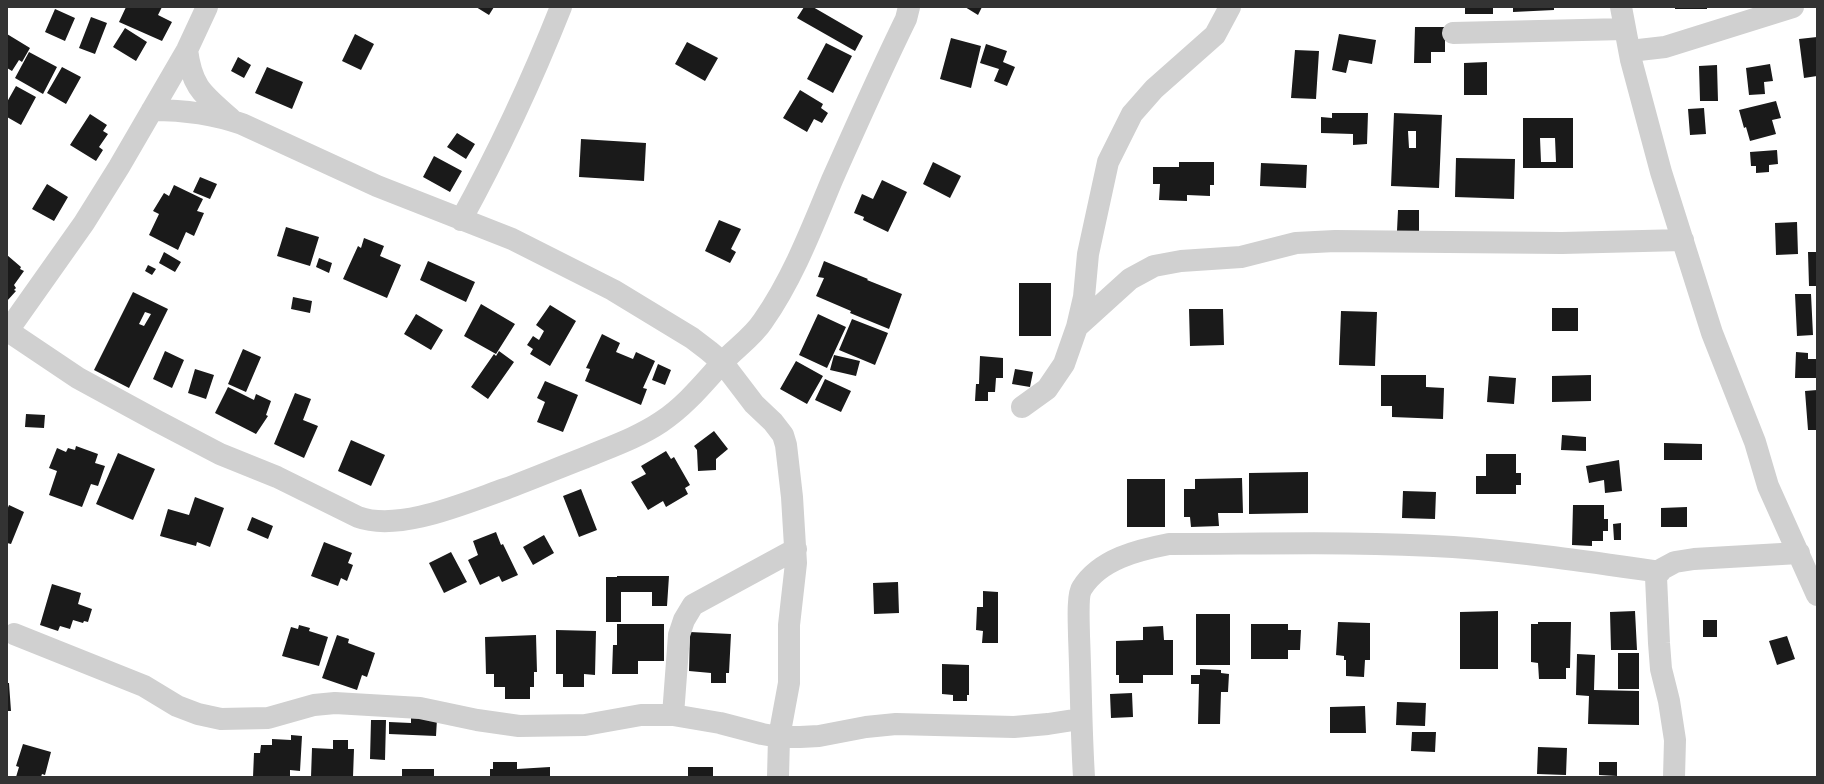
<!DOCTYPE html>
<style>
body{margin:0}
#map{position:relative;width:1824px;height:784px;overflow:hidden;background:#fff;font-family:"Archivo Narrow",sans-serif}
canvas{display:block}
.frame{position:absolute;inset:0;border:8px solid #333;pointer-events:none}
</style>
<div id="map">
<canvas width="1824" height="784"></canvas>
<div class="frame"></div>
</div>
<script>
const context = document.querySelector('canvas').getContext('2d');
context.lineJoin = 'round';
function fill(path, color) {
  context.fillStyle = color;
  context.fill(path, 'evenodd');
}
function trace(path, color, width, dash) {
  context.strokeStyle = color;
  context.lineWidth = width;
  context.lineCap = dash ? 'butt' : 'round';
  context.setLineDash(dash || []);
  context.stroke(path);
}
fill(new Path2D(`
 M126,7H162L158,15L172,22L162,41L119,22Z
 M476,7H494L489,15Z
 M804,7H813L863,36L855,51L797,18Z
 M965,7H982L978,15Z
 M1465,7H1493V14H1465Z
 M1513,7H1554V10L1513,12Z
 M1675,7H1707V9H1675Z
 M55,9L75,18L65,41L45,32Z
 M91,17L107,23L95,54L79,48Z
 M1415,27H1445V52H1431V63H1414Z
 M125,28L147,42L136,61L113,47Z
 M7,34L30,48L22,62L19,60L12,71L7,68Z
 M355,34L374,44L361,70L342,61Z
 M1339,34L1376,40L1372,64L1349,60L1346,73L1332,70Z
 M1817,37V76L1804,78L1799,39Z
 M951,38L981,46L971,88L940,79Z
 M687,42L718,58L705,81L675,64Z
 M826,43L852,56L833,93L807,79Z
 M986,44L1007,51L1003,62L1015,67L1007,86L994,81L999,69L980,63Z
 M1295,50L1319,51L1316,99L1291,98Z
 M29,52L57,67L43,94L15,78Z
 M238,57L251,65L244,78L231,71Z
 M1487,62V95H1464V63Z
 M1770,64L1773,81L1764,82L1765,94L1749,95L1746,68Z
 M1717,65L1718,101H1700L1699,66Z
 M62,67L81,77L66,104L47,93Z
 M267,67L303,82L292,109L255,93Z
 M16,86L36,97L21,125L7,117V102Z
 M800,90L823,104L821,108L828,113L822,123L814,119L807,132L783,118Z
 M1776,101L1781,118L1772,120L1776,134L1750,141L1746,127L1744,128L1739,110Z
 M1704,108L1706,134L1690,135L1688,109Z
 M1332,113H1368L1367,144L1353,145V134L1321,133V117L1332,118Z
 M1394,113L1442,115L1439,188L1391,186ZM1408,131H1416V148H1409Z
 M90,114L107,125L103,131L108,134L99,147L103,150L96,161L70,145Z
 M1523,118H1573V168H1523ZM1540,138H1555L1556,162H1541Z
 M457,133L475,144L466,159L447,147Z
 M581,139L646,143L644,181L579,177Z
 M1777,150L1778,164L1769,165V172L1756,173V166H1751L1750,152Z
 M434,156L462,171L450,192L423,177Z
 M1456,158L1515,159L1514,199L1455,197Z
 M933,162L961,176L950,198L923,184Z
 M1179,162H1214V185H1210V196L1187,195V201L1159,200L1160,184H1153V167H1179Z
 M1261,163L1307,165L1306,188L1260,186Z
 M200,177L217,184L210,199L193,192Z
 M882,180L907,192L888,232L863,220L864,217L854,213L862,194L873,199Z
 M47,184L68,197L54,221L32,209Z
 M174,185L203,199L197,211L204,213L194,236L186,232L178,250L149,235L159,214L153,211L164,193L169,196Z
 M1398,210H1419V231H1397Z
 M719,220L741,229L731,249L736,252L730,263L705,251Z
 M1797,222L1798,254L1776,255L1775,223Z
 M286,227L319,237L310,266L277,256Z
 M364,238L384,246L380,256L401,265L387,298L343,279L358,246L361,248Z
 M164,252L181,262L175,272L159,263Z
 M1808,252H1817V286H1809Z
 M7,255L21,267L20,269L24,271L14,285L16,288L14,290L16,291L7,301Z
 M319,258L332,263L329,273L316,267Z
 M428,261L475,282L466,302L420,280Z
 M824,261L868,279L867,280L902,294L889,329L850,313L851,311L816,296L824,278L818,277Z
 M148,265L156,269L152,275L145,271Z
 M1019,283H1051V336H1019Z
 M133,292L168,309L129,388L94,370ZM145,312L151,314L144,326L139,324Z
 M1795,294H1811L1813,335L1797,336Z
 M293,297L312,301L310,313L291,309Z
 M481,304L515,324L496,354L464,336Z
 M550,305L576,321L550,366L530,354L533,349L527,345L533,336L539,340L544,331L536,325Z
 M1552,308H1578V331H1552Z
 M1189,309H1223L1224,345L1190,346Z
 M1341,311L1377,312L1375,366L1339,365Z
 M416,314L443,330L431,350L404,334Z
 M818,314L846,327L827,368L799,355Z
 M852,319L888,333L875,365L839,350Z
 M602,334L620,343L616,352L633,359L636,352L655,361L643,388L647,389L641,405L585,381L590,369L586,368Z
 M243,349L261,357L246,392L228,384Z
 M165,351L184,360L172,388L153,379Z
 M499,351L514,362L488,399L471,387L494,354L496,356Z
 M1796,352L1808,353V359H1817V378H1795Z
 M834,355L860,361L856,376L830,370Z
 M980,356L1003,358V378H996L995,392H988V401H975L976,384H979Z
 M796,361L823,376L807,404L780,389Z
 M658,364L671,370L665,385L652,380Z
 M195,369L214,375L206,399L188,393Z
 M1015,369L1033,372L1030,387L1012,384Z
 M1381,375H1426V387L1444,388L1443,419L1392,417V406H1381Z
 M1591,375V401L1552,402V376Z
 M1489,376L1516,378L1514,404L1487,402Z
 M825,379L851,391L841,412L815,400Z
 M545,381L578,395L563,432L537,422L545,402L537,398Z
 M228,387L254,400L256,394L271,401L266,415L268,416L256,434L215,413Z
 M1817,390V430H1808L1805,391Z
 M295,393L311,399L303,420L318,426L304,458L274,444Z
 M26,414L45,415L44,428L25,427Z
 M714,431L728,449L716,459V470L698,471L697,450L694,446Z
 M1562,435L1586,437V451L1561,450Z
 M351,440L385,455L371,486L338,471Z
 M1664,443L1702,444V460H1664Z
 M76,446L98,454L95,463L105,466L98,486L91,484L82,507L49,495L57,471L49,468L57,448L66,452L68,448L75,450Z
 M666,451L671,459L674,457L690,485L685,488L688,494L666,507L663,501L648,510L631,482L646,474L641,466Z
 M118,453L155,469L133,520L96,504Z
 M1486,454H1516V473H1521V485H1516V494H1476V476H1486Z
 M1619,460L1622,491L1605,493L1604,480L1589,483L1586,466Z
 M1308,472V513L1249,514V473Z
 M1242,478L1243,513H1218L1219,526L1191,527L1190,517H1184V489H1195V479Z
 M1127,479H1165V527H1127Z
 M581,489L597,530L579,537L563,496Z
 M1403,491L1436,492L1435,519L1402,518Z
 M195,497L224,508L210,547L197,542L196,546L160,536L168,509L189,515Z
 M9,505L24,512L11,544L7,543V510Z
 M1573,505H1604V519H1608V531H1603V541H1592V546L1572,545Z
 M1687,507V527H1661V508Z
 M252,517L273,526L268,539L247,530Z
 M1621,523V540H1614L1613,524Z
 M496,532L501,545L503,544L518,575L502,582L499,576L480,585L468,560L478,555L473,541Z
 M544,535L554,553L533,565L523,547Z
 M324,542L352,553L348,563L353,565L347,581L341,578L338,586L311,576Z
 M451,552L467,582L444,593L429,563Z
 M617,576H669L667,606H652V592H621V622H606V577H617Z
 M898,582L899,613L874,614L873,583Z
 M52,584L81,593L78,604L92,609L88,622L84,621L83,623L73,620L70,629L60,626L58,631L40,625Z
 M983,591L998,592V643H982L983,631L976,630L977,607H983Z
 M1498,611V669H1460V612Z
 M1635,611L1637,650H1611L1610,612Z
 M1196,614H1230V665H1196Z
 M1703,620H1717V637H1703Z
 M1338,622L1370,623V660H1365L1364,677L1346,676V660H1344V656L1336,655Z
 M1538,622H1571L1570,668H1566V679H1539L1538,663L1531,662V624H1538Z
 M617,624H664V661H638V674H612L613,645H617Z
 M1251,624H1288V630H1301L1300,650H1288V659H1251Z
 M299,625L310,628L309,631L328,637L319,666L282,656L291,627L298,629Z
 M1163,626L1164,640H1173V675H1143V683H1119V675H1116V641L1143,640V627Z
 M556,630L596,631L595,675L584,674V687H563V674H556Z
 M690,632L731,634L729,673H726V683H711V673L689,671Z
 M337,635L349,639L348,643L375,653L367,677L362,675L357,690L322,678Z
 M536,635L537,672H534V687H530V699H505V687H494V674H486L485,637Z
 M1787,636L1795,659L1777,665L1769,641Z
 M1618,653H1639V689H1618Z
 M1577,654L1595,655L1594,690L1639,691V725L1588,724L1589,696L1576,695Z
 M942,664L969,665V695H967V701H953V695L942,694Z
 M1200,669L1221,670V673L1229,674L1228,692H1221L1220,724H1198L1199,684H1191V675H1200Z
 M7,683H9L11,711H7Z
 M1132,693L1133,717L1111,718L1110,694Z
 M1397,702L1426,703L1425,726L1396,725Z
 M1365,706L1366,733H1330V707Z
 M411,718L437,719L436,736L389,734V722L411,723Z
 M371,720H386L385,760L370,759Z
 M1412,732H1436L1435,752L1411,751Z
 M291,735L302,736L300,771L290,770V777H253L254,753H260L261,745H272V739L291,740Z
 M333,740H348V749H354L353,777H311L312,748L333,749Z
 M23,744L51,752L45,775L42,774L41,777H16L19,767L16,766Z
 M1538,747L1567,748L1566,775L1537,774Z
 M493,762H517V769L550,767V777H490V769H493Z
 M1599,762H1617V776L1599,775Z
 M688,767H713V777H688Z
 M402,769H434V777H402Z`), '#1a1a1a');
trace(new Path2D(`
 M1621,7L1631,60L1661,172L1712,333L1755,442L1768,486L1817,595
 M1453,33L1625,29
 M187,50C192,88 203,94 230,118
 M1630,51L1665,47L1793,7
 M152,110C183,110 211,113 242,124L377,186L512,239L613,290L692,338L709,351L722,362L754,404L773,422L783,435L786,445L792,497L796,563L789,625V683L779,737L778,777
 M461,220C499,151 532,80 561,7
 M1077,327L1130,279L1154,266L1181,261L1241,257L1296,243L1335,241L1562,243L1683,240
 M8,331L78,378L157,421L220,454L277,477L358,517C399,532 465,503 505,489C532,479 558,468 584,458C610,447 637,438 661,422C685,406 702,385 721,364C734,349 752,338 763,321C793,278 812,228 832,180C856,126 880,72 906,19L909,7
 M7,332L84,223L119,167L187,50L207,7
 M1022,407L1047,389L1064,364L1077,327L1084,297L1088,254L1108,162L1132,114L1154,89L1215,35L1230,7
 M14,634L144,686L177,706L198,714L221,719L268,718L314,705L335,703L420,708L477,720L519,726L585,725L641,715H673L720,723L762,734L779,737H800L819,736L866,727L896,724L1014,727L1048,724L1080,719
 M673,715L679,635L684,620L693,605L796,549
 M1084,777C1081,730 1081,683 1079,636C1079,627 1077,595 1082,588C1100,559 1138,550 1169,544C1264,544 1359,541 1453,547C1523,552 1591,562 1660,572
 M1674,777L1675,740L1669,701L1661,669L1659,643L1656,577L1662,569L1675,562L1694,559L1799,553`), '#d0d0d0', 22);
</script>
